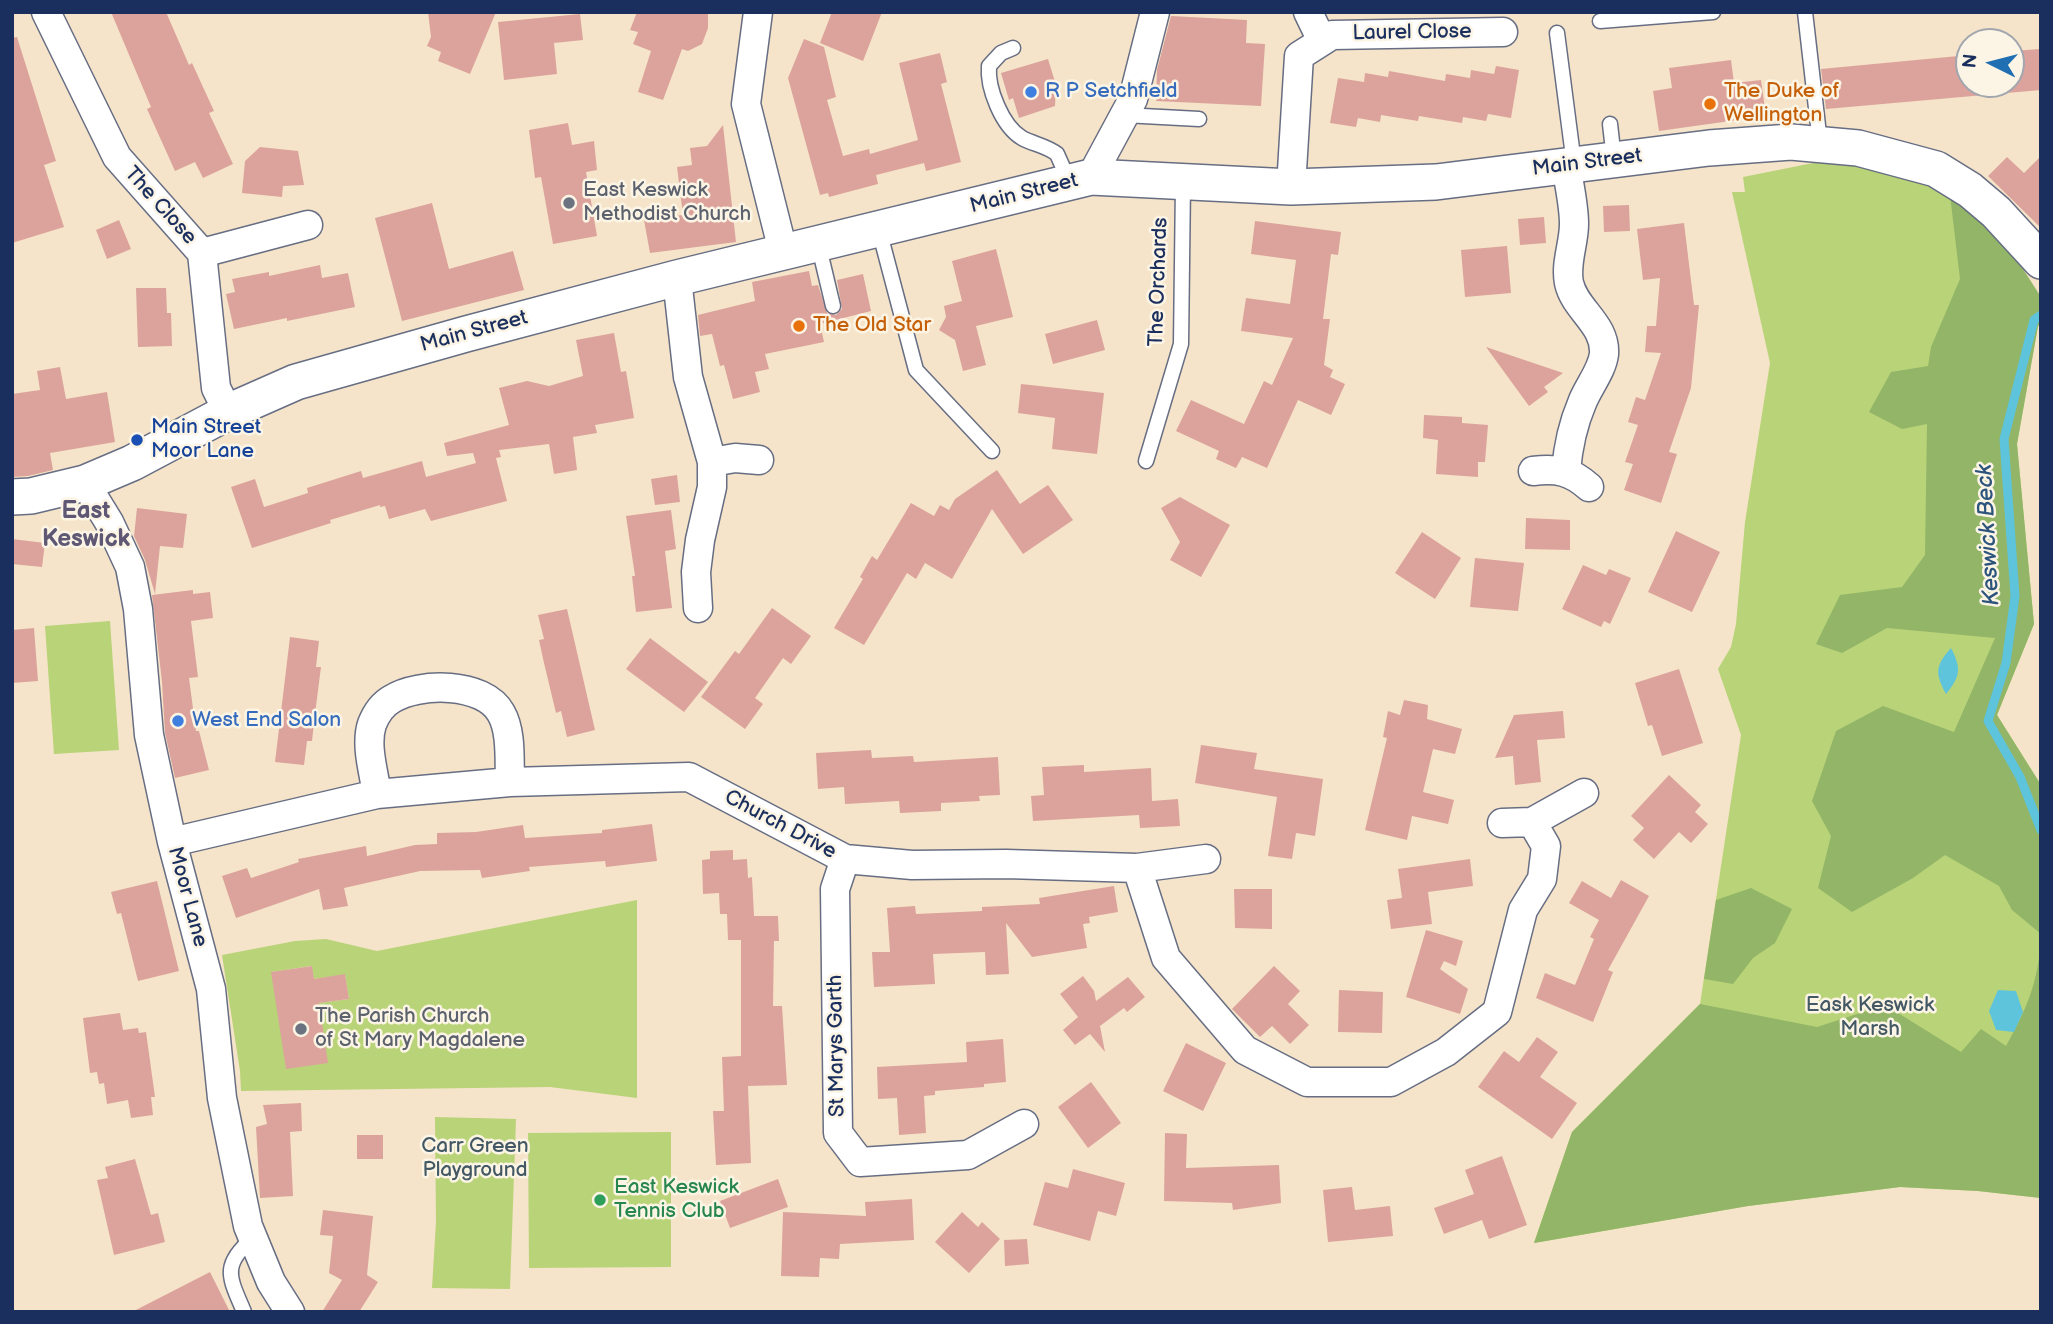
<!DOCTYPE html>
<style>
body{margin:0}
#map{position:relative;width:2053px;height:1324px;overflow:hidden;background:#f5e4c9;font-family:"Balsamiq Sans",sans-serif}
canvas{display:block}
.frame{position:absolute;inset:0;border:14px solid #1b2f5e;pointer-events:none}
.north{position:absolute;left:1955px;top:28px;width:70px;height:70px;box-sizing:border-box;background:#fcf5e5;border:2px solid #a2a6af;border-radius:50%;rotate:276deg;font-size:19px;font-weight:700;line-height:28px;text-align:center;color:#1b2f5e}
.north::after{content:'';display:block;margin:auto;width:24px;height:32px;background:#1f6fb2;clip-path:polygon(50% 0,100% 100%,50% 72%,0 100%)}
</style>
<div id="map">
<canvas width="2053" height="1324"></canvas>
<div class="frame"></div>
<div class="north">N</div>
</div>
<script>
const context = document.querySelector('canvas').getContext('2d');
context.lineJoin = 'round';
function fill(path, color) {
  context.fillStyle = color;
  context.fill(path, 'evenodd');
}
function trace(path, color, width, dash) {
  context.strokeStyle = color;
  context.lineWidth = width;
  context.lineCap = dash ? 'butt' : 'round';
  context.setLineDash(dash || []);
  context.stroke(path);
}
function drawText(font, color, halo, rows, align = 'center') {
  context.font = font + ' "Balsamiq Sans",sans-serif';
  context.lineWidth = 5;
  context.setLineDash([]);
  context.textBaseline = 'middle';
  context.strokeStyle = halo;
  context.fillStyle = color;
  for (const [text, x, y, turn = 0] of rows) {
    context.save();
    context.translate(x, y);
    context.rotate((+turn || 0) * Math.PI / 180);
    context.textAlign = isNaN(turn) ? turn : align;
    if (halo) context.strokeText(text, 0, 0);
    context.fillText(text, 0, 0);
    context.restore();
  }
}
fill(new Path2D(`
 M1833,159L1910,175L1950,195L2041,297V324L2038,326L2017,444L2034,624L1997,715L2041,785V1198L1978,1191L1900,1187L1748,1206L1534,1243L1572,1132L1700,1004L1741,735L1718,669L1731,647L1736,624L1745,522L1770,363L1732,192H1745L1743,177Z
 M110,621L119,750L54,754L45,626Z
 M637,900V1098L550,1087L241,1091L240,1071L222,955L295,941L326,939L377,951ZM311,966L314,979L345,975L349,999L319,1003L272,972Z
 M435,1117L516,1119L510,1289L432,1288L436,1222Z
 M671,1132V1267L529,1268L528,1133Z`), '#b9d378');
fill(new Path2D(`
 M1950,195L2007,244L2041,297V324L2038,326L2017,444L2034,624L1997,715L2041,785V934L2012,910L1999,886L1945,855L1913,878L1852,912L1818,888L1831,836L1812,801L1836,731L1883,706L1954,732L1995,638L1887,628L1842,653L1816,644L1840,595L1902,587L1925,555L1927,424L1902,429L1869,412L1891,372L1928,366L1931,347L1960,279Z
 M1751,888L1792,909L1775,943L1753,958L1733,984L1704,979L1716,900Z
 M2041,939V1198L1978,1191L1900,1187L1748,1206L1534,1243L1572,1132L1700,1004L1817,1027L1885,1005L1961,1052L1981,1029L2006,1046C2027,1008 2038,983 2041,939Z`), '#92b568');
fill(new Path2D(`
 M1951,648C1962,669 1960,677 1946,694C1935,673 1935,666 1951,648Z
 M1998,990L2016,991L2023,1012L2014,1032L1996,1030L1989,1011Z`), '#5ec4db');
trace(new Path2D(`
 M2041,315L2034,320L2004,439L2015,596L2006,663L1988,721L2020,777L2041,830`), '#5ec4db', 9);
fill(new Path2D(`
 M111,12H166L189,65L192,63L214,111L209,113L233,164L203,178L195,162L175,171L147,109L151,107Z
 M428,12H496L470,74L438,61L441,52L427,46L431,37Z
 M637,12H708V28L702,44L688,51L682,49L663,100L638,92L651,51L633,44L638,32L630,30Z
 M832,12H882L863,61L820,43Z
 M580,14L583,40L554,43L557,74L504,80L498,22Z
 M1171,16L1247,20L1246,43L1265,44L1261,106L1156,101L1157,70Z
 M17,37L56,161L44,165L64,227L12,243V38Z
 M804,39L824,47L836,97L827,100L843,156L869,149L870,154L918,140L899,63L940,53L947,82L941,84L961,162L926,171L924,163L876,175L878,184L829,197L828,193L820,195L788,78Z
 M2041,49V90L1826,109L1821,69L1969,55V84H2011V51Z
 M1048,59L1056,85L1055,106L1019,118L1013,98L1009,100L1001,73Z
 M1731,60L1734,83L1761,80L1766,116L1659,131L1653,91L1672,88L1669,68Z
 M1496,66L1519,70L1511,118L1488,114L1486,121L1463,117L1462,123L1419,116L1418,121L1381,115L1380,122L1358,118L1356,127L1330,123L1338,78L1364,82L1365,73L1388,77L1389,71L1445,81L1446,74L1470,78L1471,70L1494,74Z
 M568,123L572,145L594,141L597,170L586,172L597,236L553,244L541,177L535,178L529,130Z
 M723,125L736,242L650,253L644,220L683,215L677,167L692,165L690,148L707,146Z
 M260,147L298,151L304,185L283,186L282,197L242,193L245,161Z
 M2041,156V228L1988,176L2007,157L2024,173Z
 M432,203L449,269L513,251L524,290L402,321L375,218Z
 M1629,205L1630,231L1604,232L1603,206Z
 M1544,217L1546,243L1520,245L1518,219Z
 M119,220L131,249L107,259L96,230Z
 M1255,221L1341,232L1338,255L1331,254L1323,319H1330L1324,365L1333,370L1330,377L1345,384L1331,415L1298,400L1267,468L1242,457L1236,468L1216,459L1219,451L1176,431L1191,400L1244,424L1264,381L1272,385L1293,338L1241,331L1246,298L1290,304L1296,260L1251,254Z
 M1684,223L1694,305H1699L1691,388L1669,452L1677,454L1661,503L1624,490L1633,464L1625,462L1638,425L1628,422L1636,397L1645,400L1661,353L1645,352L1647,326H1656L1660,278L1643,280L1637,229Z
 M1507,246L1511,293L1465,297L1461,250Z
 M996,249L1013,317L976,326L986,365L963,371L955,340L939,330L946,317L944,306L962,301L952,261Z
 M320,265L322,278L348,273L355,307L287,321V318L234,329L226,294L235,292L232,279L269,272V276Z
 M809,271L812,286L818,285L827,313L836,315L842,309L837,280L863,274L871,311L820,324L824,342L765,354L769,369L755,372L760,392L733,399L724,365L720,366L712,334L700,336L698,315L755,301L752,282Z
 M136,288H166L167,313H171L172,346L138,347Z
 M1097,320L1105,350L1053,364L1045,334Z
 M614,333L621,372L626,371L634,418L595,425L597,433L573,437L577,470L554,474L549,444L499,450L501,457L496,458L507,501L431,521L425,509L389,519L385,506L380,507V505L330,520L331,523L252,548L231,487L255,479L264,507L308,493L307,488L361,471L363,478L422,461L426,477L476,463L473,453L447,456L444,443L509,425L499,388L527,381L549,386L583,376L576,340Z
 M1486,347L1563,373L1544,387L1548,392L1529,406Z
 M60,367L66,399L107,392L115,442L50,453L53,470L28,476L12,477V394L40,390L37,371Z
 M1021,384L1104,393L1097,454L1052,449L1055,418L1018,413Z
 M1424,415L1462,417V423L1488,425L1485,462H1478V477L1436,474L1438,440L1423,438Z
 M997,470L1020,504L1048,485L1073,520L1023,554L992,509L952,579L925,563L916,579L907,573L864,645L834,628L863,579L860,577L872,556L877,560L911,503L934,516L940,505L949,510L955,499Z
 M677,475L680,502L655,505L651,479Z
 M1180,497L1230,525L1201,577L1170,560L1180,542L1161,508Z
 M137,508L187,514L183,548L160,546L155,594L145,560L134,536Z
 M671,510L676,549L665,551L672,608L636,612L632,576H635L626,516Z
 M1526,518L1570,520V550L1525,549Z
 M1676,531L1720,552L1692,612L1648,592Z
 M1422,532L1461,558L1435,599L1395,573Z
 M12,539L45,543L42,567L12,564Z
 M1475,558L1524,563L1518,611L1470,607Z
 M1583,565L1606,575L1609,569L1631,578L1610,624L1604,621L1601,627L1562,609Z
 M193,590V594L210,592L213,618L191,621L198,677L189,678L196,731H199L209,770L175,778L165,733L162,682L152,595Z
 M772,608L811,636L791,664L783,658L755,698L763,704L745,729L701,697L735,651L739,654Z
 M567,609L595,730L567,737L561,711L556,713L544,663L539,640L544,639L538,615Z
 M34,628L38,681L12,683V630Z
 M290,637L319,641L316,667H321L315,714L312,741H307L304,765L275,762Z
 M650,638L708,682L684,712L626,669Z
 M1679,669L1703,743L1662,756L1652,725L1648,726L1635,683Z
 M1404,700L1428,705L1427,719L1462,729L1455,754L1433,749L1423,792L1454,800L1448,824L1412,816L1407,840L1365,830L1387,738L1383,737L1388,711L1400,715Z
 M1563,711L1565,738L1537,740L1541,782L1515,785L1513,756L1495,758L1514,715Z
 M1201,745L1257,753L1254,769L1323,779L1315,836L1296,833L1292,859L1268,856L1277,797L1195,783Z
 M871,750L872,758L913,756L914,762L998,757L1000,795L979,796L980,801L941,803V811L900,813L899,801L845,804L844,787L818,789L816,753Z
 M1084,765V772L1151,768L1152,801L1178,799L1180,826L1140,828L1139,815L1033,821L1031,796L1044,795L1042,767Z
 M1669,775L1701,805L1695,812L1708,824L1691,843L1679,832L1654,859L1633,840L1644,828L1631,816Z
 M652,824L657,861L606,867L605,861L529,867L530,871L482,878L480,870L420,871L344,888L348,906L323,910L319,889L236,918L222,876L247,868L251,878L299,862L298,859L366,846L367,856L415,845L437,844V833L476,832L523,825L525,838L602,833V830Z
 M733,850V860L747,859L748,878L752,877L754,916H778L779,941H774L773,1006H782L787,1085L748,1086L751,1163L716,1165L713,1111H724L722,1057L741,1056V940H728L727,914H720L719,893L703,894L702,860L710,859V851Z
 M1470,859L1473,886L1428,892L1432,924L1391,929L1387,900L1402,898L1398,869Z
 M1621,880L1649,896L1608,970L1613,972L1593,1022L1536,998L1545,973L1575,985L1594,939L1590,937L1599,920L1569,903L1582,881L1611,898Z
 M157,881L179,971L138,981L121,913L117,914L111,892Z
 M1114,886L1118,912L1089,917L1090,923L1083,924L1087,948L1032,957L1006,923L1009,974L986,975L985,952L933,954L935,984L874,987L872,952H890L887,908L915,906L916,914L982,911V907L1040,904L1039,898Z
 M1234,889H1272V929L1235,928Z
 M1426,930L1463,941L1456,966L1444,961L1440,969L1468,989L1460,1014L1406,997Z
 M312,966L314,979L345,974L349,999L319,1003L328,1063L286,1069L271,972Z
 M1274,966L1300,991L1288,1004L1309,1025L1290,1044L1272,1026L1260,1037L1232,1009Z
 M1083,976L1094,991L1096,1001L1128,977L1145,997L1127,1012L1124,1008L1100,1026L1105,1052L1090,1034L1075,1045L1063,1030L1078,1017L1060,994Z
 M1339,990L1383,992L1382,1033L1338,1032Z
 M120,1013L123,1030L138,1028L139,1033L146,1032L155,1097H151L153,1115L131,1118L128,1100L107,1104L104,1083L99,1084L97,1072L90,1073L83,1018Z
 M1537,1037L1558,1052L1540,1077L1577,1103L1552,1139L1478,1087L1504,1051L1519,1062Z
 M1003,1039L1006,1082L984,1084V1087L935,1091V1095L924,1096L926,1133L899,1135L897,1098L878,1099L877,1067L967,1062L966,1042Z
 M1186,1043L1226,1063L1203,1111L1163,1091Z
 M1091,1082L1121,1123L1088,1148L1058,1107Z
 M301,1103L302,1131L290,1132L293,1196L260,1198L256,1127L267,1124L263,1105Z
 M1165,1133L1187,1134L1186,1168L1279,1165L1281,1203L1233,1210L1232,1203L1164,1201Z
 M357,1135H383V1159H357Z
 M1502,1156L1527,1225L1489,1239L1482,1220L1444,1234L1434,1208L1474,1194L1465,1170Z
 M135,1159L151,1215L158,1213L165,1242L114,1255L97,1180L108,1178L105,1167Z
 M1073,1169L1125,1183L1116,1216L1098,1211L1090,1241L1033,1225L1045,1182L1068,1188Z
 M778,1179L788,1207L730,1228L720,1201Z
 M1352,1187L1355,1210L1390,1206L1393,1236L1328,1242L1323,1190Z
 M912,1199L914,1240L840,1244L839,1259L820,1258L819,1277L781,1276L783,1212L866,1216L865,1202Z
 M323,1210L373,1216L367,1275L378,1282L359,1312H322L342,1280L329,1273L333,1236L320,1235Z
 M962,1212L978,1227L982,1222L1000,1239L969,1273L935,1242Z
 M1027,1239L1029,1264L1005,1266L1004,1240Z
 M210,1272L230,1312H132Z`), '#dca39c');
const service = new Path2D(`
 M1805,12L1820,143
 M1600,21L1713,12
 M1557,33L1574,164
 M1013,48L1001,53L989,66C987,88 1002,126 1022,138C1033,144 1047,146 1057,154L1069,181
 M1124,115L1199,119
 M1610,124L1614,159
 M879,230L916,370L992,451
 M818,243L833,306
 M1146,461L1181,344L1183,183
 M244,1312C230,1278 220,1266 253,1238`);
const minor = new Path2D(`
 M46,12L117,157L202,253L216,388L228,412
 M758,12L746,104L783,251
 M1308,12L1322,41
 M1091,177L1133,99L1155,12
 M1291,187L1299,56L1332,35L1503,32
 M202,253L308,225
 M677,278L688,377L712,462V487L700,540L696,572L698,608
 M712,462L735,458L759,460
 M1533,471C1557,468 1571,471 1589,487
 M1566,471C1568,447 1573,424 1582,403C1588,387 1602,371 1604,354C1606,324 1575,310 1569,283C1565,263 1574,244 1574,224C1574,205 1569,184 1566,165
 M85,483L109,522L130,567L138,609L149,735L172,842L211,989L222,1098L248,1226L271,1282L290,1312
 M377,794C374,773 365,745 372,724C376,714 383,704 392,699C419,682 484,682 501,713C512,732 509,761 510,782
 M1502,823L1532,822L1584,793
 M172,842L377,794L510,782L689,777L845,859L912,865L1006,864L1137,868L1206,859
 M845,859L835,889L838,1133L860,1162L968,1155L1024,1124
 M1137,868L1166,958L1245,1050L1307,1082H1391L1446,1052L1497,1012L1523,910L1542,879L1546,846L1532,822`);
const tertiary = new Path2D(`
 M12,497L31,496L85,483L132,463L228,412L296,382L466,334L677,278L1091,177L1291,187L1436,182L1709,148L1791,142L1858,148L1936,169L1970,190L1996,212L2041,261`);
trace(service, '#676e83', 17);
trace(minor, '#676e83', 31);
trace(tertiary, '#676e83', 38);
trace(service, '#fff', 14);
trace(minor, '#fff', 28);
trace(tertiary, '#fff', 35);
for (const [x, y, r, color] of [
 [1031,92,7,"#3f7fe0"],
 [1710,104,7,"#e8710a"],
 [569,203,7,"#6b7280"],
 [799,326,7,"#e8710a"],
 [137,440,7,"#1a4fb4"],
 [178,721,7,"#3f7fe0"],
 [301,1029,7,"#6b7280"],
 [600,1200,7,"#2e9e5b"]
]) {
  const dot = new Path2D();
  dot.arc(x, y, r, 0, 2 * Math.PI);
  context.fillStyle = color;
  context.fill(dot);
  trace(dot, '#fcf5e5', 2.5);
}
drawText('21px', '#1b2f5e', '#fcf5e5', [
 ["Laurel Close",1412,33,-1],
 ["Main Street",1587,163,-7],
 ["Main Street",1024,194,-14],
 ["The Close",160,206,48],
 ["The Orchards",1159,282,-88],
 ["Main Street",474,332,-15],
 ["Church Drive",780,825,28],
 ["Moor Lane",187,897,75],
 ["St Marys Garth",837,1046,-91]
]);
drawText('21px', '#366cbe', '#fcf5e5', [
 ["R P Setchfield",1045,92],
 ["West End Salon",192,721]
], 'left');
drawText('21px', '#c56008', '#fcf5e5', [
 ["The Duke of",1724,92],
 ["Wellington",1724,116],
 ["The Old Star",813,326]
], 'left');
drawText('21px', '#5b616d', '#fcf5e5', [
 ["East Keswick",583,191],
 ["Methodist Church",583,215],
 ["The Parish Church",315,1017],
 ["of St Mary Magdalene",315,1041]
], 'left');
drawText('21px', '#164399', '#fcf5e5', [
 ["Main Street",151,428],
 ["Moor Lane",151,452]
], 'left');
drawText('21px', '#425864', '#fcf5e5', [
 ["Eask Keswick",1870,1006],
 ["Marsh",1870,1030],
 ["Carr Green",475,1147],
 ["Playground",475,1171]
]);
drawText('21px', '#27864d', '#fcf5e5', [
 ["East Keswick",614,1188],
 ["Tennis Club",614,1212]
], 'left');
drawText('italic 23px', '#2c547d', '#fcf5e5', [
 ["Keswick Beck",1989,535,-93]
]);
drawText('bold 24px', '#5f5874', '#fcf5e5', [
 ["East",86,512],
 ["Keswick",86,540]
]);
</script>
